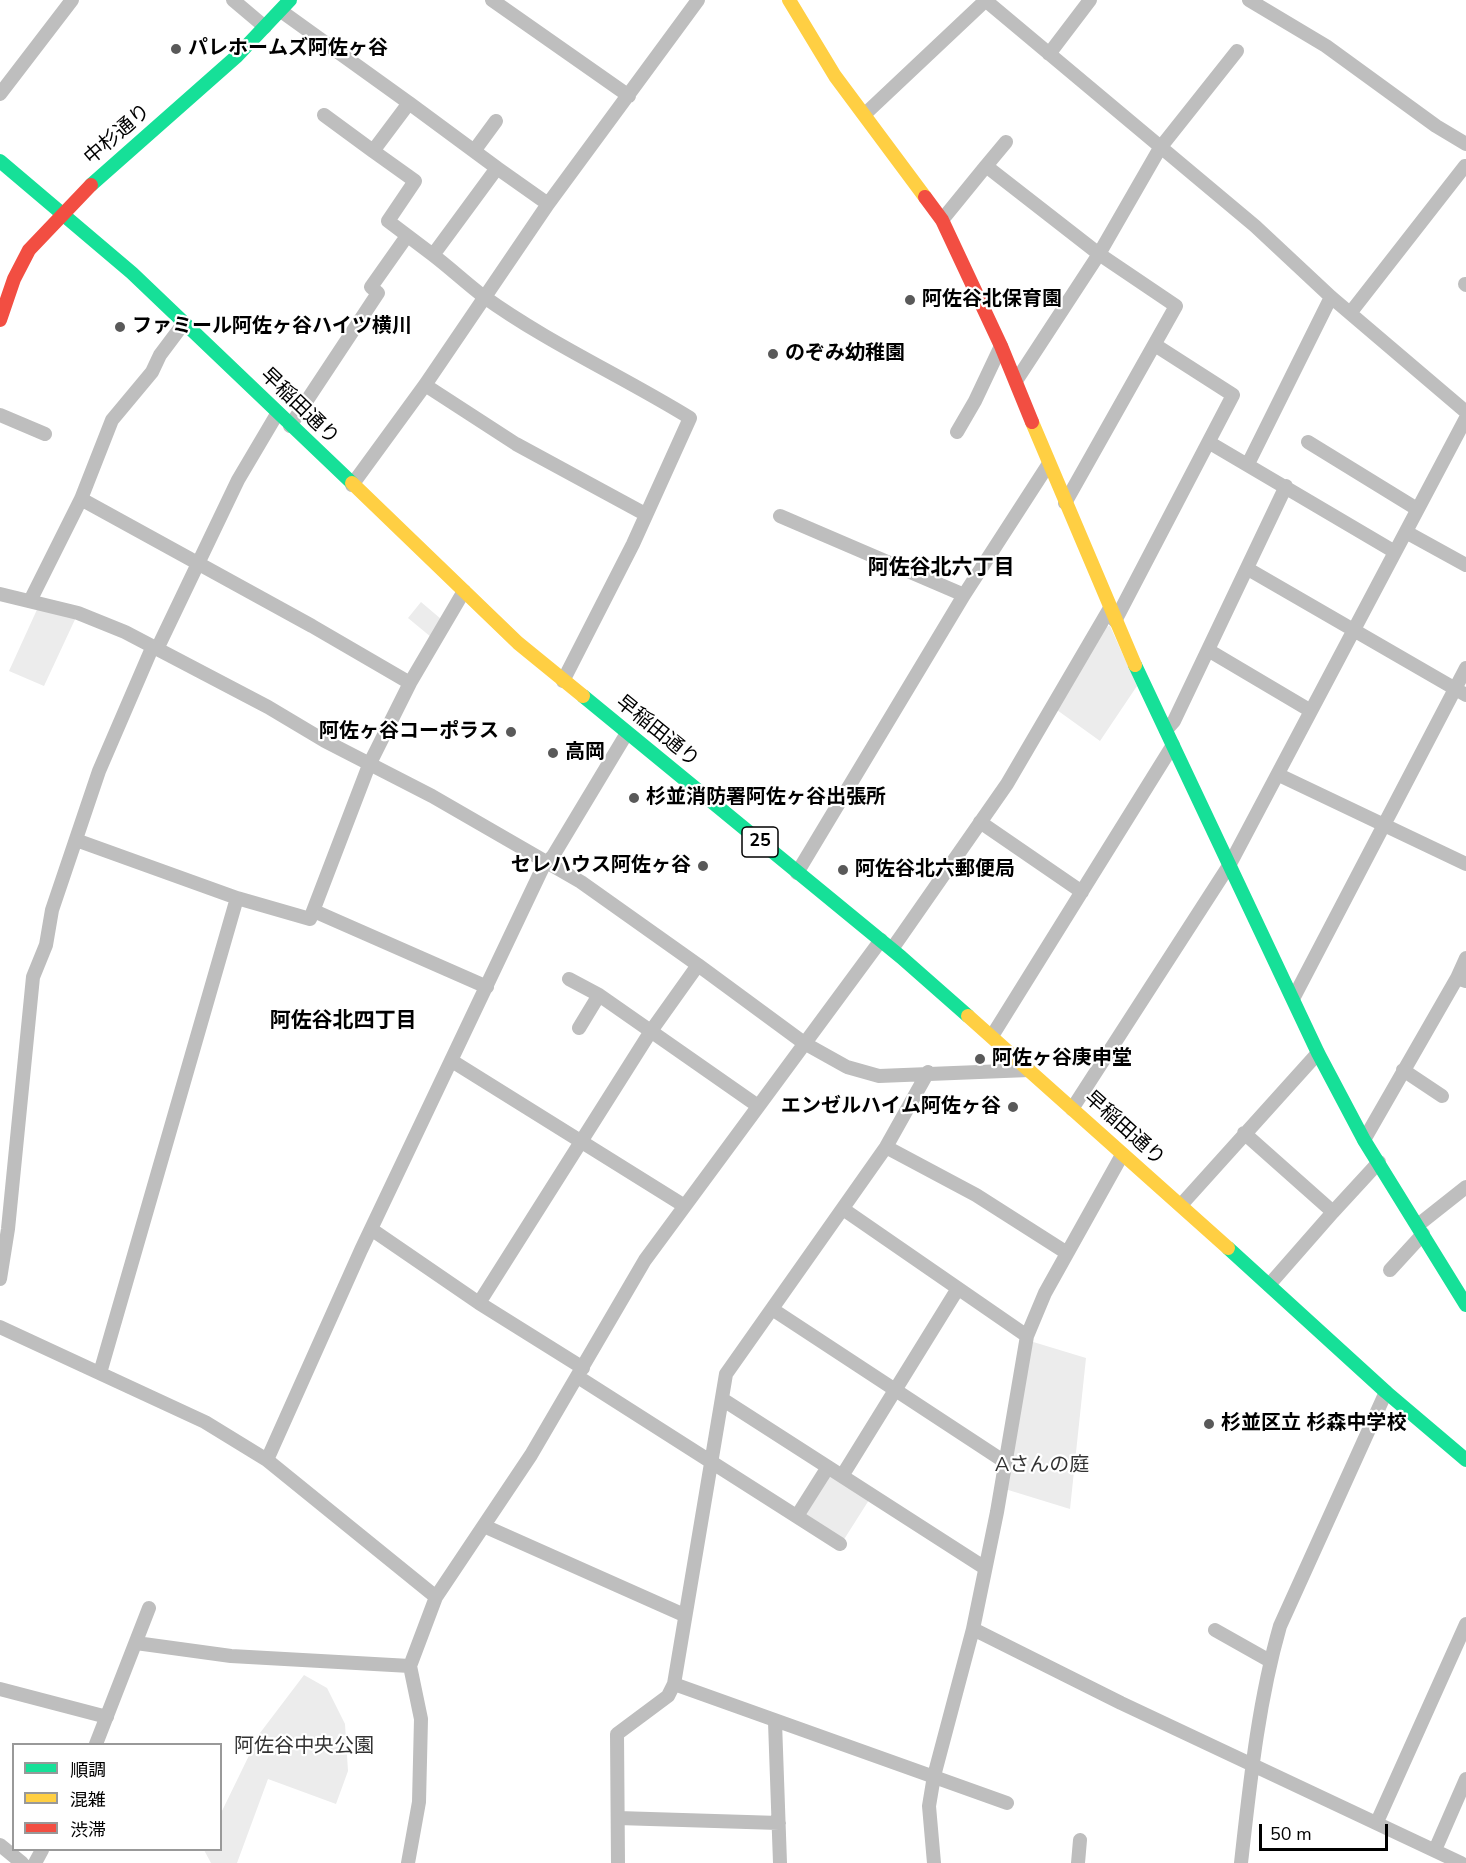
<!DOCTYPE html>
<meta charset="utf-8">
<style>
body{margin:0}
#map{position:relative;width:1466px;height:1863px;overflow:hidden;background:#fff;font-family:"Nunito Sans","Noto Sans JP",sans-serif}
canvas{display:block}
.legend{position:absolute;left:12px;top:1743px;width:210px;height:108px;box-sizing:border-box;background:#fff;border:2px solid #999;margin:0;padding:8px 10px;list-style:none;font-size:18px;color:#000}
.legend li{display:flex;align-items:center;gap:12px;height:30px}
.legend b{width:30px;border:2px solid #999}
.scale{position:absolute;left:1259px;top:1824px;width:129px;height:27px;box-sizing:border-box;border:3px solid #000;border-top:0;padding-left:8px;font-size:18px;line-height:21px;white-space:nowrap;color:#000;-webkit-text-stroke:4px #fff;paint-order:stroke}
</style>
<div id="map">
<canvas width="1466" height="1863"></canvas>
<ul class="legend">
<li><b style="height:8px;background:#16e098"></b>順調</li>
<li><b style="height:8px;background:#ffcf43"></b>混雑</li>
<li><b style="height:8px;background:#f24e42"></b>渋滞</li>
</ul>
<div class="scale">50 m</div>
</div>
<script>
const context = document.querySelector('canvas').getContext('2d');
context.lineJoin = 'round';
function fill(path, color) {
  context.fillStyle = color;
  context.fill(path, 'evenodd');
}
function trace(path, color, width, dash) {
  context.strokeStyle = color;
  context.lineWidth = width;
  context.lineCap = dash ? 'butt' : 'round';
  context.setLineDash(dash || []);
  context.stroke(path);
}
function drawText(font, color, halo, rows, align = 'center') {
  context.font = font + ' "Nunito Sans","Noto Sans JP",sans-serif';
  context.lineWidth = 4.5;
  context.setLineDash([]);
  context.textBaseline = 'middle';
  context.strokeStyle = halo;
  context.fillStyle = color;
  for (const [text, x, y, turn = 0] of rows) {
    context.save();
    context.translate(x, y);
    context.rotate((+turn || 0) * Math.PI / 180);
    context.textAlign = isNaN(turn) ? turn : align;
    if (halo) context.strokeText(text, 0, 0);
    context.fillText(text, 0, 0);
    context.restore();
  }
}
fill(new Path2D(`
 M421,602L441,619L431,637L408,618Z
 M40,603L78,613L44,686L9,671Z
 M1110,626L1137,686L1100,741L1057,710L1104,627Z
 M1030,1341L1086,1358L1070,1509L1005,1489Z
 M829,1474L869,1500L843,1541L803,1515Z
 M304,1675L327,1688L345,1724L348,1771L336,1804L268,1779L237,1863H211L204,1850H220L221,1813L260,1733Z`), '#ececec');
trace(new Path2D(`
 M233,0L265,27
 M492,0L629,96
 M985,0L1255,226L1331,297L1466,412
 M1249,0L1326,46L1436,126L1466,144
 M281,11L409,103L373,151L415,181L388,221L433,255L497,168L548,204
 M1049,54L1090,0
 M0,94L72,0
 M409,103L497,168
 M865,114L985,1
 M324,115L373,151
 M474,151L496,121
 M986,166L1006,142
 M942,220L986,166L1099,254L1176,306L1065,503
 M433,255C450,268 466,283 483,296C548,343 622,376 690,418L633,544L563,681
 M1465,284L1466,285
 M1351,312L1465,166
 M1016,381L1099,254L1160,148L1237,51
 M425,385L516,444L645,514
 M0,415L45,434
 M290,426L378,293L371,287L407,236
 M957,432L975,401L1001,346
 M1308,442L1417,509
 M1210,443L1395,552
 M1248,464L1331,297
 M352,485L425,385L548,204L698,0
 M81,499L312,626L410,683
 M780,516L964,595
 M1406,532L1466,565
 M1248,569L1466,695
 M0,594L78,613L125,632L268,707L325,741L432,796L581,882L698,965L651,1031L479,1303
 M30,601L81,499L112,420L152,372L160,355L184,323
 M1115,621L1233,395L1155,345
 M1208,650L1311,711
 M1166,730L1174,721L1286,486
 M1279,775L1466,864
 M980,822L1082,892
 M76,840L237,898L310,919L369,765L410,683L464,591
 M797,873L964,595L1048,465
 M314,911L487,987
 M892,949L1007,784L1110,608
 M698,965L804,1043L847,1067L879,1076L1029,1070
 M1457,978L1466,958
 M569,979L599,995L758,1106
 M1294,997L1466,668
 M579,1028L599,995
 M992,1036L1173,745
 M452,1061L683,1205
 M1403,1070L1442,1096
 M1072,1109L1230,864L1466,418
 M1244,1133L1333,1212L1379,1162
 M1364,1140L1457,978L1466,981
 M886,1147L976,1195L1067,1253
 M1181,1205L1318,1053
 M843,1209L1027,1336
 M1418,1225L1466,1187
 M371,1229L479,1303L583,1368
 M1390,1270L1423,1234
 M0,1279L8,1229L33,977L46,945L52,910L99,771L152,648L159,645L238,480L277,414
 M1269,1285L1333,1212
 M772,1309L1005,1462
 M0,1327L205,1422L267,1460L436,1597
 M100,1373L237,898
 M578,1377L840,1544
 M722,1399L985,1568
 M267,1460L361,1250L543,867L553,856L627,733
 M842,1476L957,1290
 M797,1516L828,1467
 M484,1526L684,1615
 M973,1629L1121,1703L1461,1863
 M1215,1630L1270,1661
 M136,1643L231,1656L410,1666
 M674,1684L1007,1803
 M0,1689L107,1717
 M775,1722L780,1863
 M96,1744L149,1608
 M618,1818L779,1823
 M1377,1822L1466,1624
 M0,1845L22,1863
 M1435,1850L1466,1779
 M35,1863L42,1850
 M408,1863L419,1802L421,1719L410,1666L436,1597L531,1455L645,1260L881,940
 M618,1863L617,1734L668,1696L674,1684L726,1374L886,1147L928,1072
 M934,1863L929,1806L934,1776L973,1629L997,1512L1027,1336L1045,1293L1122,1155
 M1078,1863L1080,1840
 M1241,1863C1250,1783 1258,1703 1280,1626L1386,1392`), '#bebebe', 14);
trace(new Path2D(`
 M0,161L132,273L352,483
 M91,185L237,56L290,0
 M1135,665L1318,1053L1364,1140L1466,1305
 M583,696L901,957L968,1016
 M1228,1248L1386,1392L1466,1460`), '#16e098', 14);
trace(new Path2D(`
 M789,0L835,76L925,197
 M1032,422L1135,665
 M352,483L518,643L583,696
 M968,1016L1228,1248`), '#ffcf43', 14);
trace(new Path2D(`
 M925,197L942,220L1001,346L1032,422
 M0,320L14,279L29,250L91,185`), '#f24e42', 14);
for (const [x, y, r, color] of [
 [176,49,6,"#595959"],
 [910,300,6,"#595959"],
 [120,327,6,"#595959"],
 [773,354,6,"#595959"],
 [511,732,6,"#595959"],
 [553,753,6,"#595959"],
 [634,798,6,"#595959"],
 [703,866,6,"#595959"],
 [843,870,6,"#595959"],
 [980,1059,6,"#595959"],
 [1013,1107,6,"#595959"],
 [1209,1424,6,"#595959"]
]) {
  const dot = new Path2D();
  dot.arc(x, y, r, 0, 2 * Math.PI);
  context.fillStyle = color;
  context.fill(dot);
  trace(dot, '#fff', 2);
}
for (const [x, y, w] of [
 [760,842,36]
]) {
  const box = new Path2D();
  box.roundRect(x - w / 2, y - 15, w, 30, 4.5);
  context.fillStyle = '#fff';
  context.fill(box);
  trace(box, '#000', 1.5);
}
drawText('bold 18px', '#000', null, [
 ["25",760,842]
]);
drawText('bold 20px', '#000', '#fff', [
 ["パレホームズ阿佐ヶ谷",188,49],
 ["阿佐谷北保育園",922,300],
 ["ファミール阿佐ヶ谷ハイツ横川",132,327],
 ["のぞみ幼稚園",785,354],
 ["阿佐ヶ谷コーポラス",499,732,"right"],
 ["高岡",565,753],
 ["杉並消防署阿佐ヶ谷出張所",646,798],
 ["セレハウス阿佐ヶ谷",691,866,"right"],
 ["阿佐谷北六郵便局",855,870],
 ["阿佐ヶ谷庚申堂",992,1059],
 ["エンゼルハイム阿佐ヶ谷",1001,1107,"right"],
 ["杉並区立 杉森中学校",1221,1424]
], 'left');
drawText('20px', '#000', '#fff', [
 ["中杉通り",118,135,-41],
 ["早稲田通り",299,407,44],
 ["早稲田通り",657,732,39],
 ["早稲田通り",1124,1129,42]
]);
drawText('20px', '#333', '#fff', [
 ["Aさんの庭",1042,1466],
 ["阿佐谷中央公園",304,1747]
]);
drawText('bold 21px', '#000', '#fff', [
 ["阿佐谷北六丁目",941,569],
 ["阿佐谷北四丁目",343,1022]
]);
</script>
